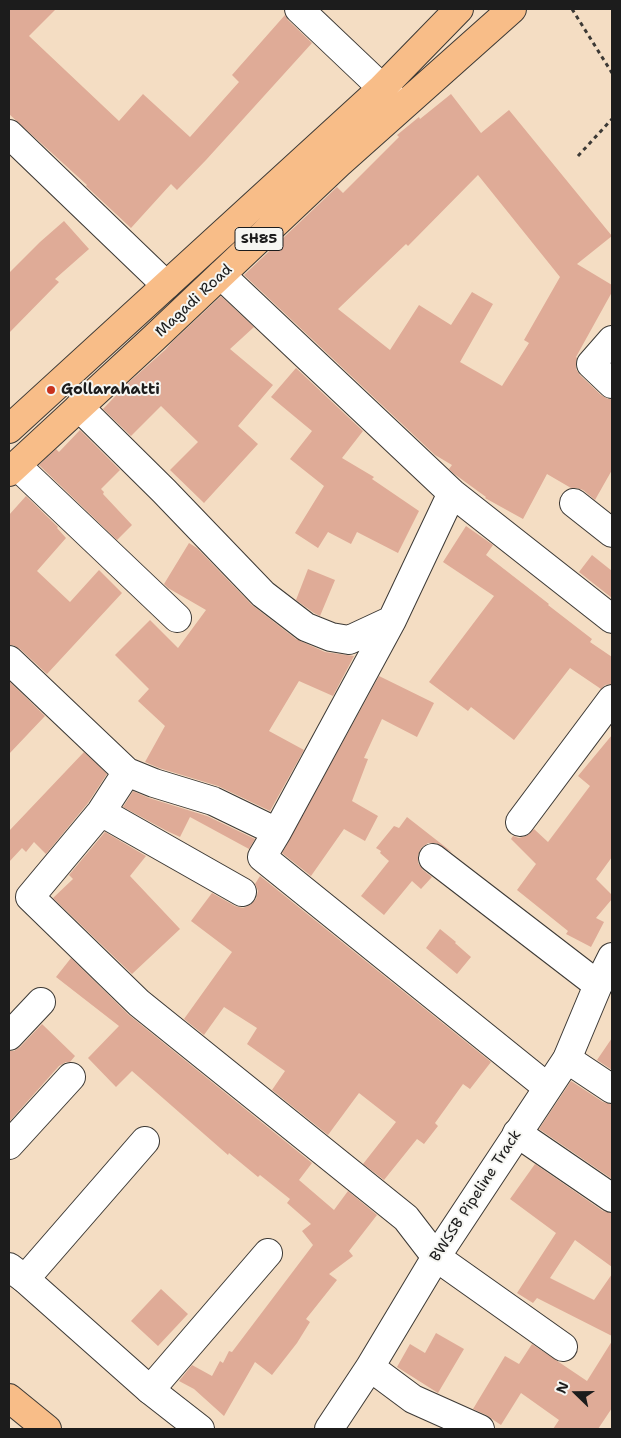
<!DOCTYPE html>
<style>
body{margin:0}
#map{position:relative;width:621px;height:1438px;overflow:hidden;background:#f4ddc3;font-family:"Shantell Sans",sans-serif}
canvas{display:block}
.frame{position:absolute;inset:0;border:10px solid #1c1c1c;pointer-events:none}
.north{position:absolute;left:551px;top:1368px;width:50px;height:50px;-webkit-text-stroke:4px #f6f6f2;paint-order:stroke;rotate:292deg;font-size:14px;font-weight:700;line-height:20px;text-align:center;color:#1c1c1c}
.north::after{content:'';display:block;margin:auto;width:18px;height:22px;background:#1c1c1c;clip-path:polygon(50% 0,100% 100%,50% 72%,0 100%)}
</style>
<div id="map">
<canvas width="621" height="1438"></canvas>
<div class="frame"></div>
<div class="north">N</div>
</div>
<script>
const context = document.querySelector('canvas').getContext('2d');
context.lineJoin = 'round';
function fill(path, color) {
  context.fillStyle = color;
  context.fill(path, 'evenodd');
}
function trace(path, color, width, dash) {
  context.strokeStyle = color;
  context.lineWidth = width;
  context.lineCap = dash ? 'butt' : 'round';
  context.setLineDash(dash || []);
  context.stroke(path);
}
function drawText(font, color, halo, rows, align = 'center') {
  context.font = font + ' "Shantell Sans",sans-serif';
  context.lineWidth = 4;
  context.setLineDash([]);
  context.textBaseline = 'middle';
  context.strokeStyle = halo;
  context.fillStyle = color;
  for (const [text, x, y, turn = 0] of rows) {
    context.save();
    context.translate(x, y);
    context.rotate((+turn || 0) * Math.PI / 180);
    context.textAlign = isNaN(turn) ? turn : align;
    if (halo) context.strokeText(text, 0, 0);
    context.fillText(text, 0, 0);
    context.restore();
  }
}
fill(new Path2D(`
 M9,9H56L29,36L119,121L143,94L190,137L239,82L232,75L285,15L288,20L312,43L206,160L177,190L171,184L131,228L86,186L87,185L9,114Z
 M451,94L481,133L509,110L612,236L577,264L612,285V292L576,357L577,358L576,361V369L580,375L601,395L608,399H612V470L595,500L583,490L577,488H571L547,474L523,519L485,498L486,497L453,473L449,469L452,465L435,455L244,275L337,187L343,193L399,137L397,135L419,117L420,119ZM478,175L560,277L524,340L529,343L502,386L460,362L493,304L472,292L451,325L419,305L390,350L338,309L406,244L408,246Z
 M64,221L89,249L55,279L59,282L9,333V273L40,242Z
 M221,296L254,327L230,349L273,385L238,426L258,444L204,503L170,470L198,442L161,406L131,436L103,409L128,383L165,350L172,342Z
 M296,368L363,431L342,458L374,477L372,479L419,511L398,553L357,532L351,544L328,532L318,548L295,533L324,486L290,459L312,431L271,397Z
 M80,430L120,470L101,489L104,492L103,494L132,525L117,540L39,465L56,449L59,452Z
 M26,496L58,527L57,528L66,538L37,571L70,602L99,570L122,593L47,674L20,649L13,645H9V515Z
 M466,526L493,545L486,555L549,604L548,605L592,639L590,642L612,657V684L605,685L601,689L570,668L514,740L471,707L468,711L429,682L494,596L443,562Z
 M189,543L197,548L252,605L296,639L325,652L354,656L333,696L299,681L269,731L304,750L270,811L218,786L159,768L145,762L165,726L138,701L149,689L115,655L150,620L178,648L206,610L168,588L164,584Z
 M592,555L612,571V598L579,572Z
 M308,569L335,580L320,616L314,613L296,600Z
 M379,676L434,703L417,737L382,719L364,758L368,759L352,801L378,816L365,841L344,829L311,876L282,853Z
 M9,681L45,716L9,754Z
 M612,735V857L596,879L612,895V899L596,918L604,922L591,947L566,934L568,931L517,890L536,864L511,839L513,836L519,838L526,836L534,829L548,842L590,786L578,776Z
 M84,752L107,774L88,803L46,854L34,842L26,852L22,848L9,862V831Z
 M133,791L149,798L207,816L255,839L249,849L190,817L180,837L167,831L123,807Z
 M407,817L453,853L436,843H428L421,848L418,855V863L423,870L432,877L421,889L412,881L384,915L361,896L389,861L380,853L381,851L376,848L394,826L399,828Z
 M105,832L146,856L130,876L180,929L132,974L53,898L73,879L69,875Z
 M260,876L491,1062L470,1089L463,1084L435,1123L438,1126L424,1144L417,1139L384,1180L363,1164L396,1122L359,1093L328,1135L272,1090L285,1071L247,1044L257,1028L224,1007L204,1035L184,1019L232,952L191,921L212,893L235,906L243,908L250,905L256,899L258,891L255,884Z
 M440,929L456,942L455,943L471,957L457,974L426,948Z
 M71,958L129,1015L312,1163L299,1180L334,1210L348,1191L377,1215L349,1251L353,1256L329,1274L337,1280L306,1319L310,1322L297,1343L272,1375L255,1362L224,1416L194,1389L179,1381L192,1365L212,1376L220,1361L223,1363L229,1351L232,1352L313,1245L302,1231L311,1224L287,1203L290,1199L260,1175L258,1177L229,1153L228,1155L132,1071L116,1087L88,1058L119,1026L56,977Z
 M42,1024L75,1056L70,1062H66L59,1066L9,1122V1051H14L20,1047Z
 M612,1038V1070L597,1060Z
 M571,1081L603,1102L612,1104V1179L539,1129Z
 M535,1164L603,1211L612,1213V1267L575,1240L550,1278L594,1300L612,1274V1336L537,1298L533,1303L517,1293L556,1233L510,1199Z
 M161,1289L188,1314L158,1346L131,1321Z
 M436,1333L464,1349L438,1393L397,1367L410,1344L425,1353Z
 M612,1341V1408L598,1429H553L559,1420L521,1393L501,1425L486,1415L473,1409L505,1356L519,1364L532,1344L587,1381Z`), '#dfab97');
const minor = new Path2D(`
 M9,134L166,285
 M221,275L452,493L612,619
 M612,340L591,364L612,384
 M79,407L164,491L263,594L306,627L331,637L349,640L392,620
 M16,465L177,618
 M452,493L392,620L277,832L262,857L547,1087
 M574,503L612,533
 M9,660L127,772L154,783L213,801L277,832
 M127,772L101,812L30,897L139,1003L406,1218L436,1257L563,1347
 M101,812L242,892
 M520,822L612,699
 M433,858L598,985
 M9,1036L41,1002
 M567,1059L612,1089
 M517,1133L612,1198
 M9,1145L71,1077
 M25,1279L145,1141
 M150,1390L268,1253`);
const tertiary = new Path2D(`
 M299,9L399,104
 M9,1267L25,1279L150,1390L200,1429
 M370,1367L413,1399L480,1429
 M329,1429L370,1367L436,1257L567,1059L598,985L612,957`);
const primary = new Path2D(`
 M9,429L382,88L459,9
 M9,472L154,338L338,164L512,9`);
const motorway = new Path2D(`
 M9,1398L47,1429`);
trace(minor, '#3c3935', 30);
trace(tertiary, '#3c3935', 30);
trace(primary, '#3c3935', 30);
trace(motorway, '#3c3935', 30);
trace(new Path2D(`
 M572,9L612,73
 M578,156L612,119`), '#3c3935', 3, [4, 4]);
trace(minor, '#fff', 28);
trace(tertiary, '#fff', 28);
trace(primary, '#f8bd88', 28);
trace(motorway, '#f8bd88', 28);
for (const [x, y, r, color] of [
 [51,390,5,"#c8321e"]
]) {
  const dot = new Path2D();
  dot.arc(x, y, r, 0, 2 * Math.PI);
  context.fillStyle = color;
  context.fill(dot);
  trace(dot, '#f6f6f2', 2);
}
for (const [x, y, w] of [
 [259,239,48]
]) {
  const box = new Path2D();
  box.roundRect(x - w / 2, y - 11.5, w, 23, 4);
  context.fillStyle = '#f6f6f2';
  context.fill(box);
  trace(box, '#1c1c1c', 1);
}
drawText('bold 14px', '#1c1c1c', null, [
 ["SH85",259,239]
]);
drawText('15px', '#1c1c1c', '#f6f6f2', [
 ["Magadi Road",194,301,-43],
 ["BWSSB Pipeline Track",476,1196,-57]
]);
drawText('bold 15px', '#1c1c1c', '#f6f6f2', [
 ["Gollarahatti",61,390]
], 'left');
</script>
